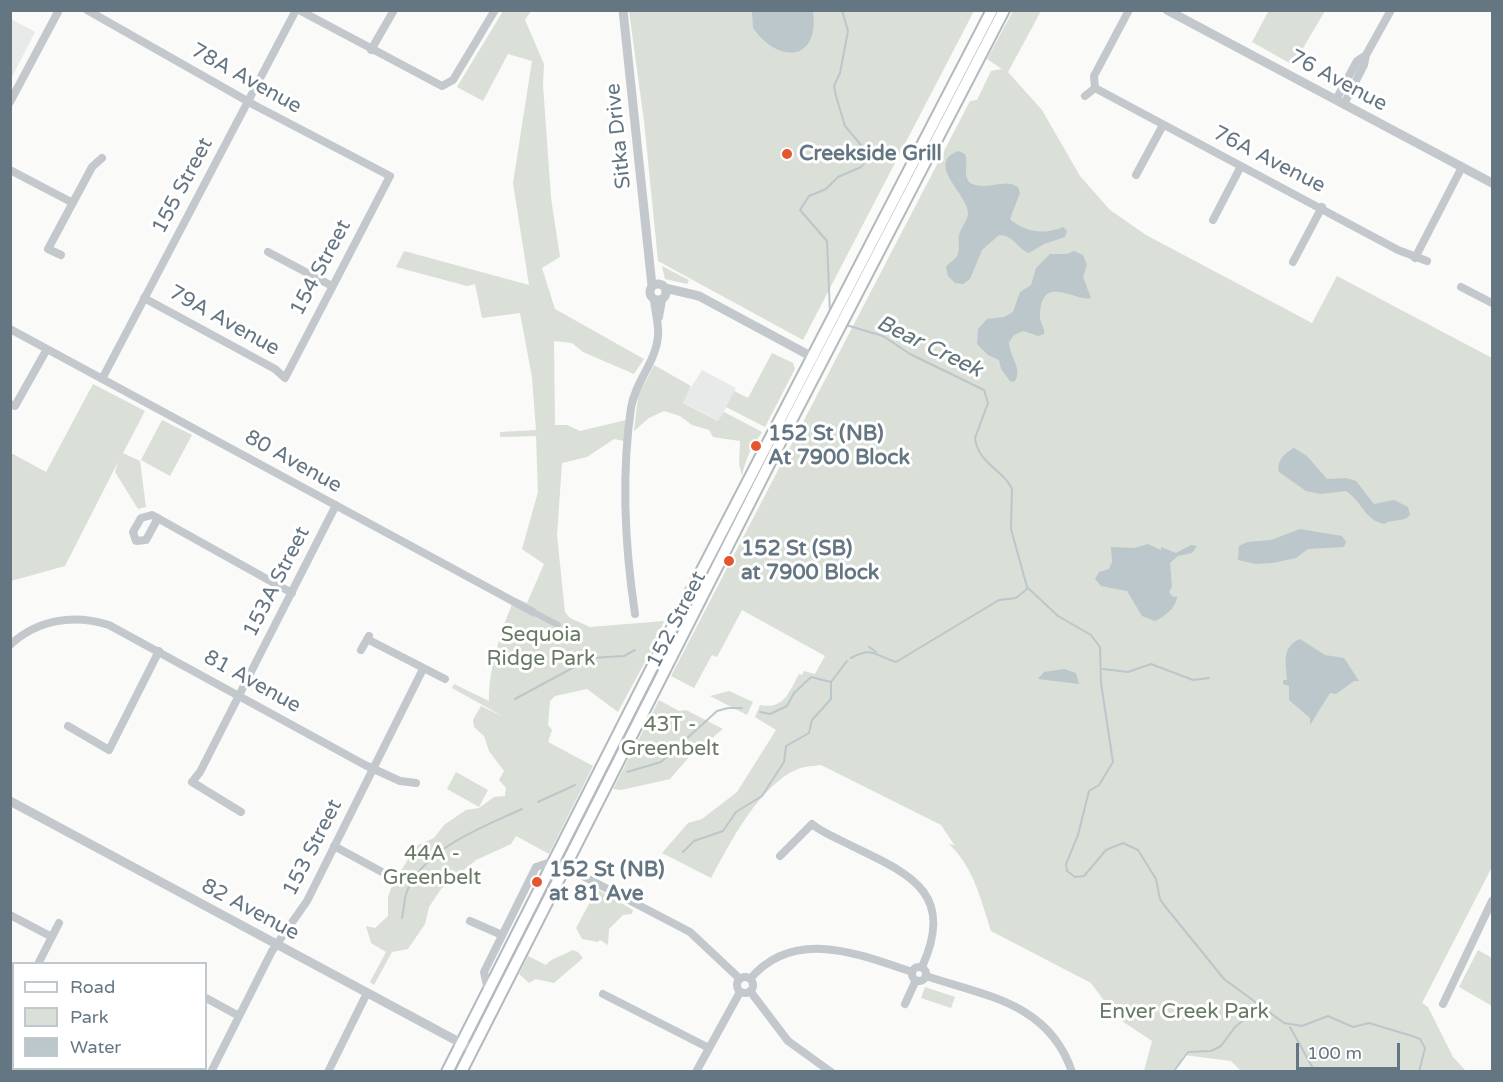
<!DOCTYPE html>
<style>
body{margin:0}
#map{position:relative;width:1503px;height:1082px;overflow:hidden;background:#fafaf8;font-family:"Varela Round",sans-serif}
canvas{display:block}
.frame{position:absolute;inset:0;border:12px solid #657683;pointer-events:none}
.legend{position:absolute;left:12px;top:962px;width:195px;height:108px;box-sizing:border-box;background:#fff;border:2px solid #c1c8cd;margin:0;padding:8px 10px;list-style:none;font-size:18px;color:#657683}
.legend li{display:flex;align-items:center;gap:12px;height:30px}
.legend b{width:30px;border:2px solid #c1c8cd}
.scale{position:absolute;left:1296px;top:1043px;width:104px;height:27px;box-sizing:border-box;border:3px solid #657683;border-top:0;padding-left:8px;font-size:18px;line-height:21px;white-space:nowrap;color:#657683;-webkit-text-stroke:4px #fff;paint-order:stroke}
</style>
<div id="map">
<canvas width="1503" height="1082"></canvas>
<div class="frame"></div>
<ul class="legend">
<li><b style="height:8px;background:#fff"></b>Road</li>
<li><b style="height:16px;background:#dadfd7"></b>Park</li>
<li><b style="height:16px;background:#bbc7cb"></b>Water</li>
</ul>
<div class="scale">100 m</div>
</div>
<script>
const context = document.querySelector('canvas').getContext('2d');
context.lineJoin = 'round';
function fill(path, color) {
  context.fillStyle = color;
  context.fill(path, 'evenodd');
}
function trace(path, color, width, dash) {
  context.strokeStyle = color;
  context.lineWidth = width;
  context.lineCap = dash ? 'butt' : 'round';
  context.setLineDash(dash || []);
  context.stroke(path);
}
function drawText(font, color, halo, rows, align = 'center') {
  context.font = font + ' "Varela Round",sans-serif';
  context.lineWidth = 6;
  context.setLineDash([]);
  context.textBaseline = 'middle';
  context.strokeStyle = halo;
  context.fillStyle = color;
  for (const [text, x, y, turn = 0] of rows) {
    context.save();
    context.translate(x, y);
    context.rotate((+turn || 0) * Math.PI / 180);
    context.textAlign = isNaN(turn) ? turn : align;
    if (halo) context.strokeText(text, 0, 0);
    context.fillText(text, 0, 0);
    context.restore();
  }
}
fill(new Path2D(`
 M11,19L35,32L11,79Z
 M702,370L736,388L719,421L682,402Z`), '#e8e9e9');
fill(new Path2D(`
 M1269,10L1325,11L1293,65L1252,42Z
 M503,11H531L525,20L544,64L543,85L551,198L560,257L542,268L555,309L644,359L634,374L583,352L572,343L554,341L555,425H567L580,431L626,420L624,441L614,439L587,457L562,463L557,535L565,612L570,618L590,627L664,621L658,638L618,712L587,689L555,696L550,701L548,725L552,730L548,742L593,766L549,854L516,836L511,844L476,860L441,889L429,907L425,924L408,949L392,952L374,985L370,982L386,952L371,943L366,926L375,928L388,916V897L392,886L416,846L434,838L444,825L466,810L479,808L494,797L505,796L506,788L499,780L504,771L489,751L484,736L474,727L473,720L481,706L504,717L452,688L454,684L489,701C488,671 502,625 515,598L527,603L544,564L522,549L538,492L536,436L500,437V432L536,430L532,377L520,313L482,318L475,284L467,286L396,267L404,251L529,285L513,183L532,61L508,54L483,101L457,87Z
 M629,11H974L803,340L658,261L644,121Z
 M1013,11H1041L1008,72L1042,110L1080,176L1110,210L1146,235L1312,323L1337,276L1492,358V867L1422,1003L1428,1007L1453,1057L1466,1071H1241L1231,1061L1184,1055L1175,1071H1144L1152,1041L1116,1017L1091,983L991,931C981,899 973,866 948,843L955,846L941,825L821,765C814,766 805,766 798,769C760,784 730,843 711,878L662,853L688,823L702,819L737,792L776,730L755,717L760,705C784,710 789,692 799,674L802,675L804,671L815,674L825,656L742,610L717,657L712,655L694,688L671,676L970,101L977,100L991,71L1002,69L987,59Z
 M662,266L689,280L687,284L665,279Z
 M772,353L793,363L795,369L765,427L726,407L734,391L748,398Z
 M654,365L691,386L683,403L718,421L724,412L762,432C752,447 746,457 742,476L739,464L740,441L713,437L709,430L692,425L680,416L664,411L649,418L634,431L638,396Z
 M93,384L145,411L123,453L140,461L146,507L138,509L115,472L118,462L65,566L11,581V453L46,472Z
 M162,420L192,435L170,476L141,460Z
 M729,691L753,702L747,715L710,696Z
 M659,700L679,711L686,710L723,729L690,756L670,779L621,790L613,789Z
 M456,772L488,790L479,807L447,789Z
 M597,889L633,910L632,914L623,915L609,929L608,945L600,940L598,942L582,939L576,928Z
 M572,950L578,952L583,958L554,983L536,979L529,983L519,974L528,956L546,965C552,957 564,956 572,950Z
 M1478,950L1492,958V1006L1459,987Z
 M925,987L955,997L951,1008L921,998Z`), '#dadfd7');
fill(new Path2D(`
 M752,11H813C820,61 779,65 753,28Z
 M958,151L965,154C969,164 962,174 970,183C988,192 1004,177 1018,187L1020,193L1010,219C1024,232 1045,235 1063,227L1067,231L1065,237L1044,244L1029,253C1016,248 1015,236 999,235L982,250L970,279L963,284L955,283L948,276L946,267C949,262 956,260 958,254C960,248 958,241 959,235C961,228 967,221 968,214C970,196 924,164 958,151Z
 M1074,251L1083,255L1087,265L1083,277L1091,298C1077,303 1041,272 1040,315C1039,322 1045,327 1044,334L1038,336L1023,331L1014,335L1009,342C1009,356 1024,370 1014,382L1010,381L1001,369L999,360L988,355L977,344L978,329L987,319L1004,317L1013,312L1020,292L1031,285L1036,268L1050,254H1067Z
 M1294,448L1307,456L1327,479L1346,478L1356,481L1374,504L1394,500L1408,507L1410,515C1403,523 1393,518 1384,524C1364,520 1362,501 1346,491L1320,494L1306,491L1279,472C1276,461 1285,453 1294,448Z
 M1300,529L1342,536L1346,542L1344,547L1308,549L1296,558L1273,563L1256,564L1238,560L1239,546L1247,542L1271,540Z
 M1148,544L1161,550V547L1176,553L1191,545L1197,546L1192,553L1178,556L1170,563L1172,586L1169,592L1173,597L1177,596C1177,607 1164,617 1155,621L1142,616L1127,591L1101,586L1095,579L1099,572L1109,569L1112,562L1111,547L1134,548Z
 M1300,639L1325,655L1344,658L1359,681H1354L1336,694L1330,693L1310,725V718L1289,700V686L1283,684V680H1287C1286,663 1281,647 1300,639Z
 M1064,669L1076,673L1079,684L1038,679L1044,672Z`), '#bbc7cb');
trace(new Path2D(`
 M830,313L827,241L800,210L809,196L826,189L838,177L861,167L867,159V152L845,126L836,96L834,86L840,73L848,31L842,10
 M846,325L883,336L910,354L984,390L988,403L975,438C978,464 1005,471 1012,489L1011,529L1027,587L1058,616L1091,635L1100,647L1101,683L1113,762L1099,785L1089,791L1078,835L1066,864L1067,871L1075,877L1084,876L1106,850L1123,843L1138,850L1156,879L1160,899L1164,905L1224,979L1284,1023L1302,1026L1328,1016L1353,1027L1369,1023L1412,1036L1420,1039L1425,1048L1419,1072
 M869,647L876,652
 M851,658C873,646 876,656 896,662L999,600L1016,598L1028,588
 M1103,669L1128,672L1151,664L1193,680L1209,678
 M515,699L591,658L624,656L635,650
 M760,712L770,714L787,706L794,693L811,677L831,682L847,661
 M627,772L661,762L717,711L728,708H742
 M538,802L575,785
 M683,852L694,841L723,831L736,812L762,796L784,762L786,746L809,733L812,720L831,699V682
 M402,918C404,910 404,899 407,891C425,848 483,827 522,809
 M1290,1027L1315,1072
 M1174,1071L1188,1052L1211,1051L1221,1046L1235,1027L1261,1006`), '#bbc7cb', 2);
const secondary = new Path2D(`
 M447,1072L672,628L992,10
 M461,1072L792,419L1004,10`);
trace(secondary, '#b3babf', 14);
trace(new Path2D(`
 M533,612L558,625`), '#c3c8cc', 6);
trace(new Path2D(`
 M87,10L256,106L390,176L285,378L275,369L144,298
 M299,10L442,86L453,80L495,10
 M371,50L394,10
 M1095,88L1398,250L1427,261
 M1095,88L1094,76L1129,10
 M1085,96L1095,88
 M1336,100L1357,61L1366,55
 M10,102L59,10
 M1344,104L1364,65L1366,55L1391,10
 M10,170L73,203
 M1136,175L1163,125
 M1213,220L1241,166
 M268,252L332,286
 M61,255L48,249L92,167L102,158
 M1415,258L1462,167
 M1293,262L1322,207
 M1461,287L1492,303
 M659,317L662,300
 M10,329L533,612
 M102,379L296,10
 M10,404L15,406L47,349
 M158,518L146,540L136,541L133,532L141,518L152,515L292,593
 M635,614C625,547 621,476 631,408C635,382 656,362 658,336C659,324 655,311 654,300
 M367,639L445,679
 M10,645C38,619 74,614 109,625L365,765L400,781L416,783
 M361,650L369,636
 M68,726L109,750L159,651
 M241,812L192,782L200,772L336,505
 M334,846L382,872
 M780,856L812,824C820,831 830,835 840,840C900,871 959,886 922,967
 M10,915L52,937
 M470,921L502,935
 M38,964L59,923
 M912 974a7 7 0 1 1 14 0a7 7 0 1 1-14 0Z
 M926,976C986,996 1049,1003 1072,1072
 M737 985a8 8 0 1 1 16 0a8 8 0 1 1-16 0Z
 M750,979C794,927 859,954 912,972
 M488,991L484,972L536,867L554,861L690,932L740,979
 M750,991L788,1041L831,1072
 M603,994L709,1048
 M206,998L239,1016
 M905,1004L916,980
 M1443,1004L1492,901
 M211,1072L272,951L307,901L423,669
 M328,1072L367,993
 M696,1072L740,992`), '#c3c8cc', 8);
trace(new Path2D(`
 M623,10L652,286
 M1167,10L1492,183
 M650 292a8 8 0 1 1 16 0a8 8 0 1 1-16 0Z
 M665,288L699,296L816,359
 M10,801L472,1049`), '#c3c8cc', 9);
trace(secondary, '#fff', 10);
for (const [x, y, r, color] of [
 [787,154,6,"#e4572e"],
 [756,446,6,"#e4572e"],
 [729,561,6,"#e4572e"],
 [537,882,6,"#e4572e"]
]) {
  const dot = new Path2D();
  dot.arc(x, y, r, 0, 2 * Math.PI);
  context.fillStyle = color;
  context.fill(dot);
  trace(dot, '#fff', 2);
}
drawText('21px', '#657683', '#fff', [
 ["78A Avenue",246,79,29],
 ["76 Avenue",1338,81,28],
 ["Sitka Drive",619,136,-96],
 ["76A Avenue",1269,160,27],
 ["155 Street",183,186,-62],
 ["154 Street",321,268,-62],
 ["79A Avenue",224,321,29],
 ["80 Avenue",293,462,29],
 ["153A Street",277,582,-63],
 ["152 Street",677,620,-63],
 ["81 Avenue",252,682,29],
 ["153 Street",313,848,-63],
 ["82 Avenue",250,910,28]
]);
drawText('bold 21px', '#657683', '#fff', [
 ["Creekside Grill",799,154],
 ["152 St (NB)",768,434],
 ["At 7900 Block",768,458],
 ["152 St (SB)",741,549],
 ["at 7900 Block",741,573],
 ["152 St (NB)",549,870],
 ["at 81 Ave",549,894]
], 'left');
drawText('21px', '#687a64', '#fff', [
 ["Sequoia",541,635],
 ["Ridge Park",541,659],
 ["43T -",670,725],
 ["Greenbelt",670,749],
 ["44A -",432,854],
 ["Greenbelt",432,878],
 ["Enver Creek Park",1184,1012]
]);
drawText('italic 22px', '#60757c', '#fff', [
 ["Bear Creek",929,347,26]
]);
</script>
